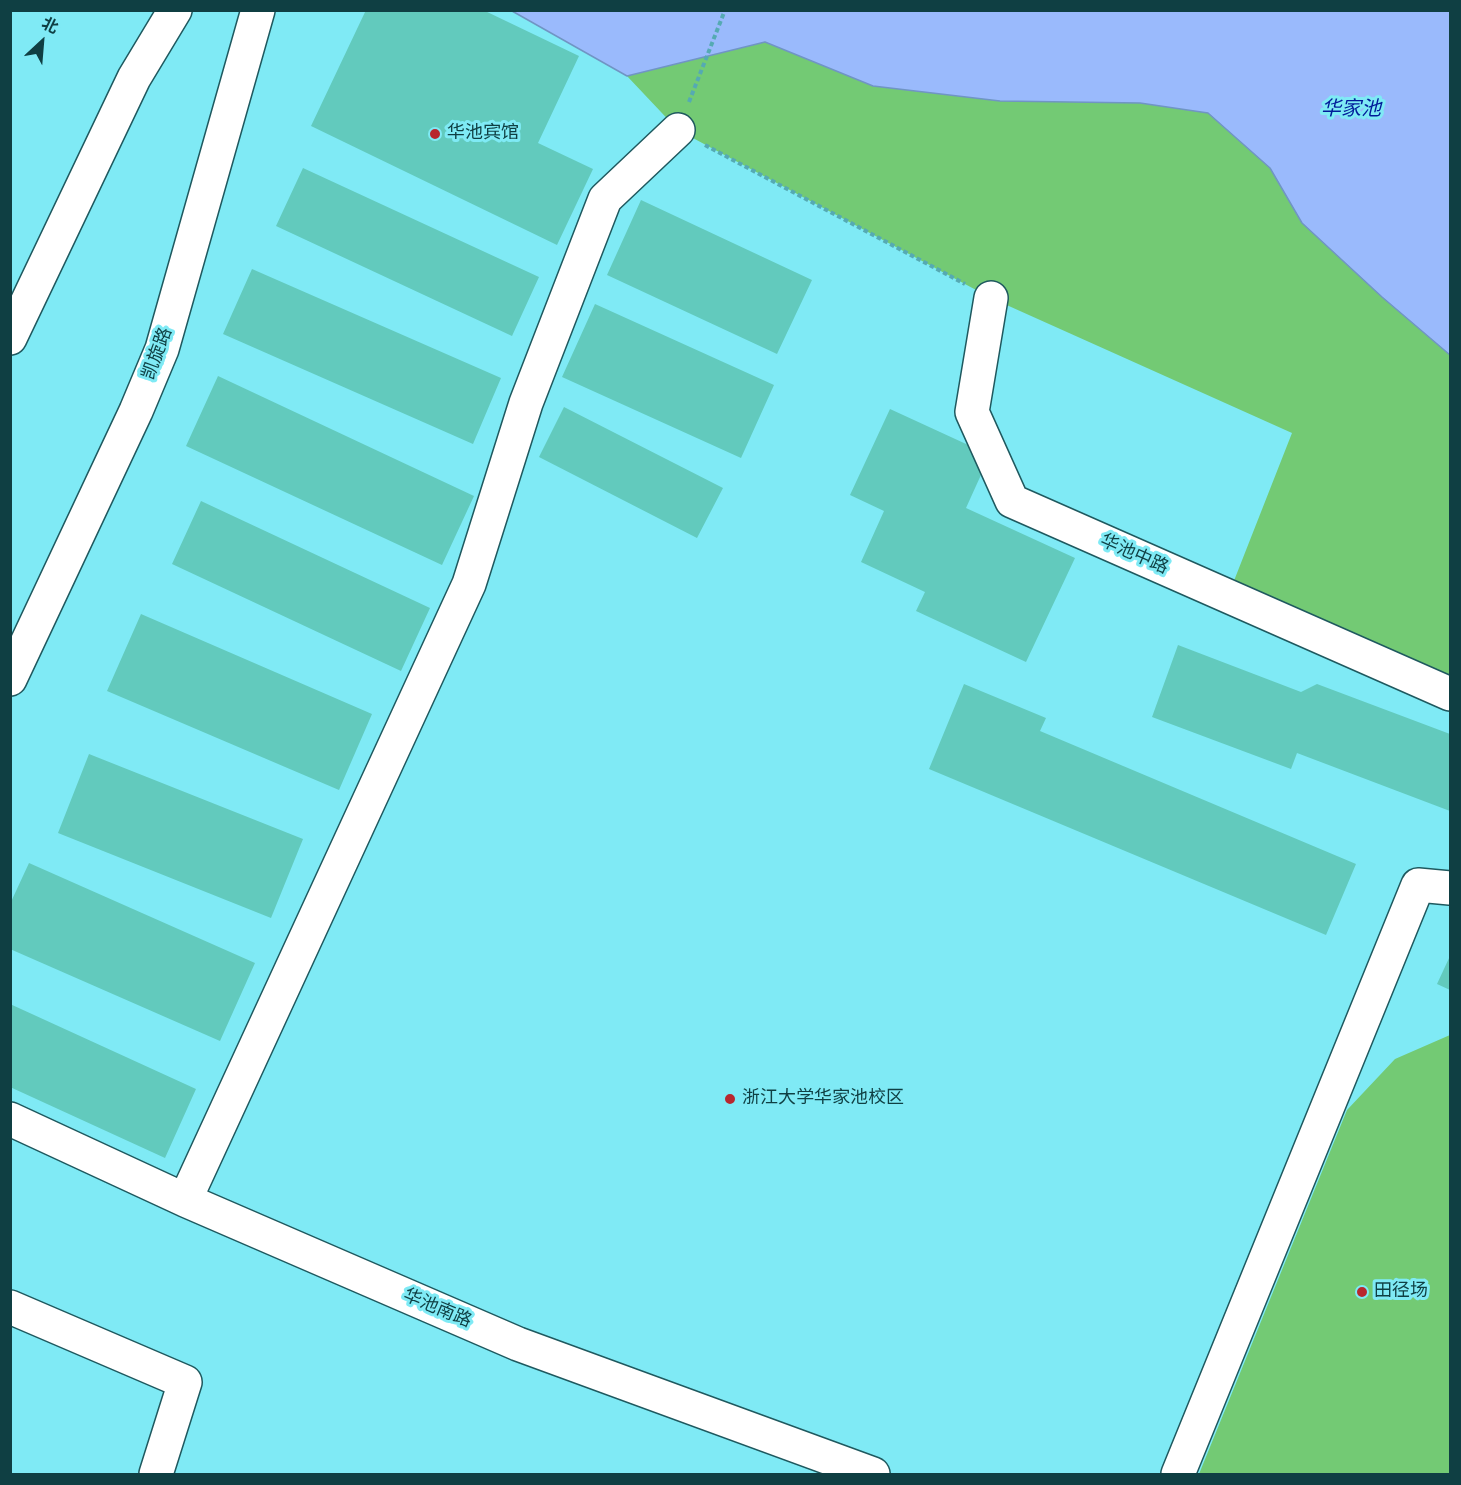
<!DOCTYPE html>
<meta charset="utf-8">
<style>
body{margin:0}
#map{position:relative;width:1461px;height:1485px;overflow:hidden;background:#7feaf5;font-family:Jost,"Noto Sans SC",sans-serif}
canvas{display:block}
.frame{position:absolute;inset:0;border:12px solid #0f3f43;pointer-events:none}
.north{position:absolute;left:12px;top:12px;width:60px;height:60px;-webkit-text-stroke:4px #7feaf5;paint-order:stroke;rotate:26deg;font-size:16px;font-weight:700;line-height:24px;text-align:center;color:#0f3f43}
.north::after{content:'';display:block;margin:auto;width:21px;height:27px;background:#0f3f43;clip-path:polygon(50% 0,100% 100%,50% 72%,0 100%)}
</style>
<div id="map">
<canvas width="1461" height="1485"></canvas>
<div class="frame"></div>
<div class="north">北</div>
</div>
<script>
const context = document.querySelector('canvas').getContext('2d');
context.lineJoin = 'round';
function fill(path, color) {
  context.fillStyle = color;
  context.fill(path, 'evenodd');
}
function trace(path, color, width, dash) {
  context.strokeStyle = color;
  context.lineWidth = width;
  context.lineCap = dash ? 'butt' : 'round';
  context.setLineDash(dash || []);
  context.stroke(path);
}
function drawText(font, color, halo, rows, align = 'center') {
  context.font = font + ' Jost,"Noto Sans SC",sans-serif';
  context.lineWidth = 6;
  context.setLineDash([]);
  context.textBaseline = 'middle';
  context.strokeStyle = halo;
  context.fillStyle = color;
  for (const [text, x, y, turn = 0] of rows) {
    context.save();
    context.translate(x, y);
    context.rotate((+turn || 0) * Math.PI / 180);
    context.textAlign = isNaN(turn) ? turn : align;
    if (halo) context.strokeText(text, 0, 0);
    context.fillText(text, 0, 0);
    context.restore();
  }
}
fill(new Path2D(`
 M512,11H1450V694L1228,596L1292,433L991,298L678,130L627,76Z
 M1450,1035V1474H1199L1347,1110L1395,1059Z`), '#73ca74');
const water = new Path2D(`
 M512,11H1450V355L1382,297L1302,223L1270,168L1208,113L1140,103L1000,101L873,86L765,42L627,76Z`);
fill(water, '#9abafc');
trace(water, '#7095c4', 1.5);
fill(new Path2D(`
 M366,10H483L579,56L538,143L593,169L557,245L311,126Z
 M303,168L539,277L512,336L276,226Z
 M641,200L812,280L777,354L607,275Z
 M252,269L501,378L473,444L223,334Z
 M595,304L774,385L741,458L562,377Z
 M218,376L474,496L442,565L186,446Z
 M564,407L723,488L697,538L539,457Z
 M890,409L990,455L966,508L1075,558L1026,662L916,611L925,592L861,562L884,511L850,495Z
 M201,501L430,608L401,671L172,564Z
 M141,614L372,714L339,790L107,691Z
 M1178,645L1301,692L1317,684L1450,734V811L1297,753L1291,769L1152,717Z
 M964,684L1046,718L1040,731L1356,864L1326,935L929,769Z
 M89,754L303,839L271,918L58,833Z
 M29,863L255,963L220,1041L10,949V904Z
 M1450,956V990L1437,984Z
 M10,1004L196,1089L165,1158L10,1087Z`), '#62cabd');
const minor = new Path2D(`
 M991,298L972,412L1012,501L1450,694
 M10,1119L185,1200L518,1344L873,1474
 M185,1200L469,584L526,403L605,199L678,130
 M10,1307L185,1382L156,1474
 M1178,1474L1418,885L1450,888`);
const major = new Path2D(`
 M10,338L134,78L175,10
 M10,679L136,411L162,349L258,10`);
trace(minor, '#1f595f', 36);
trace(major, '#1f595f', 36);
trace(new Path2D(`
 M689,102L725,10
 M705,145L965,284`), '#55aab3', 4, [4.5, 3]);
trace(minor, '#fff', 33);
trace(major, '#fff', 33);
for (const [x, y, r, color] of [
 [435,134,6,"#b8272e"],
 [730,1099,6,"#b8272e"],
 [1362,1292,6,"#b8272e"]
]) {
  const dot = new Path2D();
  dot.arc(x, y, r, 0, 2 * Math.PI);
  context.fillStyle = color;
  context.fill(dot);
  trace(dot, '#7feaf5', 2);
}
drawText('18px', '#0f3f43', '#7feaf5', [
 ["华池宾馆",447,134],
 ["浙江大学华家池校区",742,1099],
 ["田径场",1374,1292]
], 'left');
drawText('18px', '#0f3f43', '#7feaf5', [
 ["凯旋路",158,354,-70],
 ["华池中路",1134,555,24],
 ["华池南路",437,1309,23]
]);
drawText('italic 20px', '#011b99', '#7feaf5', [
 ["华家池",1351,110]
]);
</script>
